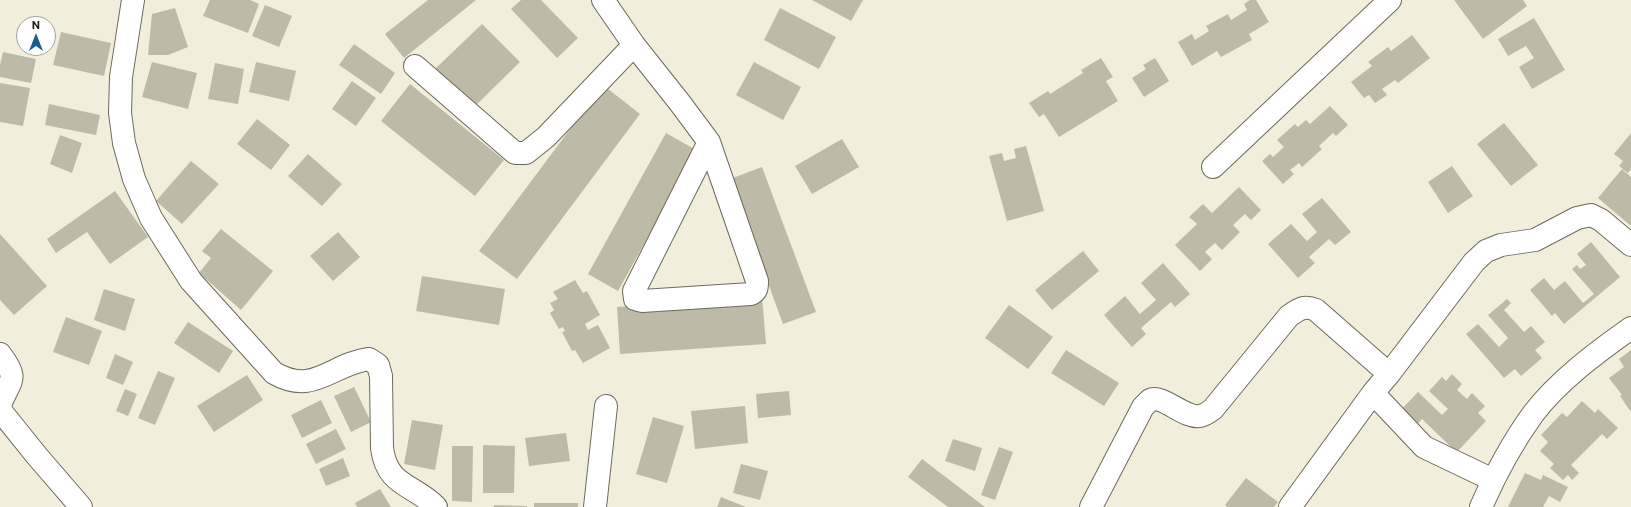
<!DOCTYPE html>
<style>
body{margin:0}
#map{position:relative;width:1631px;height:507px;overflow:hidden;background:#f2eedc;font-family:Commissioner,sans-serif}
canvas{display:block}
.north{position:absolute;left:16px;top:16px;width:40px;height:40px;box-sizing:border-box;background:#fff;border:1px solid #a6a5a3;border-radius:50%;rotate:0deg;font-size:11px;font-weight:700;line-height:16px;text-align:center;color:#201f19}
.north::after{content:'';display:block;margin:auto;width:14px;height:18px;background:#185e93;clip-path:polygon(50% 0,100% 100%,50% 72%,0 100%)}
</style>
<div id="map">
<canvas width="1631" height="507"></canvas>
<div class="north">N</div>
</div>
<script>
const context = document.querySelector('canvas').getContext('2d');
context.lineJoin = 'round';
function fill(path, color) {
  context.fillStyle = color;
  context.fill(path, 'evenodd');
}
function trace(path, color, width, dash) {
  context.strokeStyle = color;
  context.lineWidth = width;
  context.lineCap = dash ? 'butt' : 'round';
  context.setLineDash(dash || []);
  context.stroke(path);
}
fill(new Path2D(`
 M210,0H250L259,4L248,33L203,16Z
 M428,0H476L404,58L385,34Z
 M521,0H541L578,38L557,58L511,9Z
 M812,0H863L851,21Z
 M1250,0H1256L1269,22L1249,34L1252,40L1221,57L1217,51L1192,66L1178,42L1192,34L1195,40L1209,31L1206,26L1228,14L1231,20L1247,10L1244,4Z
 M1454,0H1523L1527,6L1483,39Z
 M265,5L292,16L279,47L252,36Z
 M175,8L188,47L168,55H148L152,14Z
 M780,8L836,37L819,69L764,40Z
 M1534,18L1565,70L1532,89L1519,67L1534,58L1526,46L1508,56L1498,39Z
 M482,24L520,62L473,108L435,69Z
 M61,32L111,43L104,76L53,65Z
 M1412,35L1430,58L1398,83L1395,80L1382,89L1387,95L1375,103L1369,95L1364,98L1351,82L1372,66L1368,62L1388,47L1391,51Z
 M354,44L395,73L381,94L339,65Z
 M3,52L36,59L31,83L0,77V65Z
 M1101,58L1113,77L1106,81L1118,101L1059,137L1044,114L1039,117L1029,103L1048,91L1050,94L1083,73L1081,70Z
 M1155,58L1169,81L1144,97L1132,78L1146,69L1143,65Z
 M152,62L197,73L188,109L142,97Z
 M256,62L296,71L289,101L249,92Z
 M754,62L801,87L783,120L736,95Z
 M215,63L244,69L238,104L208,99Z
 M352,81L376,98L356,126L332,109Z
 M0,83L30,88L23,126L0,122Z
 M410,84L504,160L475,196L381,121Z
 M603,85L640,114L517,279L479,251Z
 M49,104L100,115L96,135L45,125Z
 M1330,106L1348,125L1336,136L1333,133L1319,146L1322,149L1302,167L1299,163L1290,170L1294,174L1283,184L1262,161L1270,154L1273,157L1284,147L1277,140L1295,124L1298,127L1306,120L1310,124Z
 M257,119L290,145L271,170L237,144Z
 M1504,123L1538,165L1511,186L1477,144Z
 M666,133L696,150L618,291L588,274Z
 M1631,133V169L1628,173L1619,166L1623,161L1614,154Z
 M60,135L82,143L72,173L50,164Z
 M842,139L859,167L812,194L795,166Z
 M1026,146L1044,211L1007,221L989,156L1002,153L1004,161L1016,158L1014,149Z
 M308,154L342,184L322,206L288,176Z
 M191,161L219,184L182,224L156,201Z
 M1452,166L1473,196L1448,213L1428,182Z
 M762,167L816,312L783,324L730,179Z
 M1622,169L1631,177V226L1598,198Z
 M1239,187L1261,210L1251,220L1245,214L1233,225L1240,232L1222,250L1215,243L1205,252L1212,259L1200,271L1175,245L1197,224L1189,217L1203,204L1212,213Z
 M115,191L148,237L110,264L87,232L56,253L47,239Z
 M1322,198L1351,232L1335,245L1329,239L1309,257L1315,263L1298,278L1268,244L1291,224L1307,241L1317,232L1302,214Z
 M221,229L273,271L241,310L199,273L211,258L202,251Z
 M338,232L360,257L333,281L310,256Z
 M0,234L47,286L14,315L0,300Z
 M1591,242L1620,277L1564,324L1555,313L1552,316L1530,290L1544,278L1554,290L1565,281L1583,303L1594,294L1572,269L1577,265L1580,269L1586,265L1577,254Z
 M1083,251L1099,271L1052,310L1035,290Z
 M1163,263L1190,294L1175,307L1171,302L1141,328L1146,334L1132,347L1104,315L1125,296L1140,314L1156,300L1141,283Z
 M422,276L505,289L499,325L416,311Z
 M575,280L583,293L587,291L600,315L585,324L588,330L598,325L610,348L583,363L575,350L572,351L562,332L565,331L563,327L559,329L550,313L554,310L550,303L558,299L553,292Z
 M104,289L135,299L125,331L94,320Z
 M762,297L766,344L620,354L617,307Z
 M1507,299L1511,303L1504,310L1524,332L1531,326L1545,342L1535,350L1542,358L1521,376L1515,369L1504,378L1466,334L1478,324L1499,347L1508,338L1488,315Z
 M1009,305L1053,337L1028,369L985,338Z
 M66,317L102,331L89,365L53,352Z
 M188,322L233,351L219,373L174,343Z
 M1066,350L1119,383L1104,406L1051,373Z
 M1631,350V412L1620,396L1622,395L1609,378L1624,367L1619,359Z
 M115,354L133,362L123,385L106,378Z
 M158,371L175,378L155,425L138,418Z
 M1452,374L1462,384L1457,390L1467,399L1472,393L1485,406L1478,413L1486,421L1454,455L1447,449L1450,446L1422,419L1415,427L1399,412L1418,392L1442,415L1448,409L1429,391L1442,377L1446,381Z
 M247,375L263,400L214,432L197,406Z
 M354,387L371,422L351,432L334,396Z
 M125,389L137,394L128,416L116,411Z
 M789,391L791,415L758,418L756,394Z
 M321,400L332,423L302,438L291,415Z
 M1582,401L1595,413L1598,409L1618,428L1607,439L1602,434L1571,465L1579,473L1572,480L1568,475L1563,480L1550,468L1554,464L1540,451L1548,442L1541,435L1562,413L1567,417Z
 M745,406L748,443L695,449L691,411Z
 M653,417L684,426L667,483L636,474Z
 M412,420L443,425L435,470L404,464Z
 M336,429L346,449L316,464L306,444Z
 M566,433L570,461L529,466L525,438Z
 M953,439L982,448L975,471L945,461Z
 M483,445L515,446L514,493H483Z
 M452,446H473L472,502L452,501Z
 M999,447L1013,452L995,500L981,495Z
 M343,458L350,476L326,486L319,469Z
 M922,459L985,507H948L908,477Z
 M741,464L768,471L760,500L733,493Z
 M1525,473L1541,480L1543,475L1568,487L1560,502L1549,496L1543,507H1508Z
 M1246,478L1278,502L1274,507H1227L1225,505Z
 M380,489L391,507H357L355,503Z
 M721,497L746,507H717Z
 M534,503H578V507H534Z
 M494,505L527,506V507H494Z`), '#bebaa8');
const minor = new Path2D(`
 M133,0L121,77L120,113L124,143L134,179L151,218L191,281L274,373C314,396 331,364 369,359L378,365L381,376L382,448C387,487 414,484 436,507
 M603,0L634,45L680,103L709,142L757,281C757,288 757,291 751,294L642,301L635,299L634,291L709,142
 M415,66L515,153H526L546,137L634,45
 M1213,167L1390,0
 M0,354C20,380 10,379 0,405
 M1389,374L1474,262L1486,251L1501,245L1535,240L1577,218L1591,215L1601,220L1631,245
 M0,410L37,456L81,507
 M595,507L606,406
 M1091,507L1143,407C1145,405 1148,402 1150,400C1162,394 1185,419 1200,416C1205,415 1209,412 1213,409L1289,316C1299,309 1304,305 1316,310L1389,374L1373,393L1424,447L1493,480
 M1290,507L1373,393
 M1481,507C1495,475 1512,443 1533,414C1558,381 1597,352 1631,328`);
trace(minor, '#6e6a5b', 24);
trace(minor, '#fff', 22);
</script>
